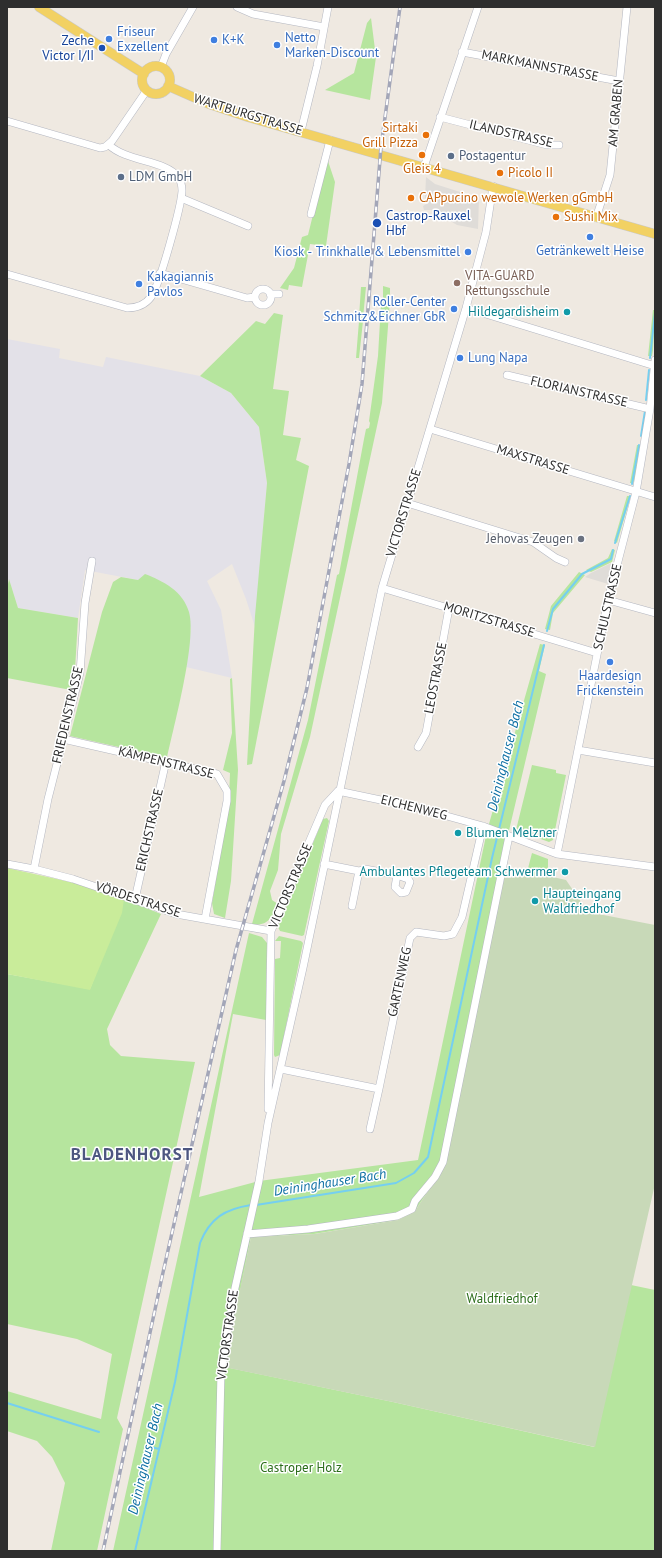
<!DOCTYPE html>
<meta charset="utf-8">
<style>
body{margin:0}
#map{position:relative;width:662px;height:1558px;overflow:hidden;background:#efe9e1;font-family:"PT Sans",sans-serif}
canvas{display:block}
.frame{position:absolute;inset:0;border:8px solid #2e2e2e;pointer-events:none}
</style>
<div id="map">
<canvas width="662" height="1558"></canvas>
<div class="frame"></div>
</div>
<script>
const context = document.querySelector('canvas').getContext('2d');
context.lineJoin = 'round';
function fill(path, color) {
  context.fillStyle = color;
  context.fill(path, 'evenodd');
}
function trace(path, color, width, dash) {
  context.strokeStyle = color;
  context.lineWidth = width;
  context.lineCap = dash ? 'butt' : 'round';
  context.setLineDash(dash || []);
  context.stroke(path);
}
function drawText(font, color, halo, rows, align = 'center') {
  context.font = font + ' "PT Sans",sans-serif';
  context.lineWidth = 3;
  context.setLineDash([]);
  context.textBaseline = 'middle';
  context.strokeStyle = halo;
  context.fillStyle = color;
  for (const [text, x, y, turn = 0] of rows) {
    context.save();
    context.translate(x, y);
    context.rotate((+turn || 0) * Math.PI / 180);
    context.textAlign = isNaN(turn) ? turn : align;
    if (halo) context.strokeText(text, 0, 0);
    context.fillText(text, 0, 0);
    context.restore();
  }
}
fill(new Path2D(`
 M7,339L60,349L59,358L103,367L106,357L200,376L231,393L259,427L267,483L255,627L246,599L232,564L207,581L221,610L232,678L186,667L191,628L138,580L85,570L78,618L18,608L9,580L7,579Z`), '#e3e1e8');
fill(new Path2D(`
 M371,18L376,57L370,100L325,90L354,73L367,23Z
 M327,158L335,182L326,246L310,244L302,287L289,285L288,290L280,288L294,268L302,237L308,235Z
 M383,286L390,288V301L382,403L310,737L281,834L278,870L270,891L272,900L278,904C272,917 268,927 252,924L308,720L337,575L339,574L364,439L366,429L369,428L370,423L369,421L378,356L381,304L383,299Z
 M361,287H366L363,318L359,317Z
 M653,310H655L653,350L652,356H648Z
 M274,313L283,315L273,389L289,391L283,435L301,438L296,460L309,466L252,764L247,765L255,616L267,483L259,427L231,393L200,376L256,321L265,324Z
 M359,321H363L359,358H356Z
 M637,445H641L635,479L633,483H630Z
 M627,496H630L629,502L617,543L614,541Z
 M612,549L615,550L612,562L591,572L586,570L608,558Z
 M579,572L585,575L553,613L550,630L545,629L551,606Z
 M145,574C163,581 183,591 189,612C197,641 174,725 167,758L70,736L102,612L113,582L121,577L138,580Z
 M9,579L18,608L78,618L75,670L71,690L7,678V589Z
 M540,644L545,645L539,671L546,674L498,877L504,878L443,1168L415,1211L398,1220L314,1234L251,1237L225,1367L393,1402L594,1447L631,1285L655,1290V1551H113L249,933L262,937L267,943L266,1020L233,1014L199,1197L259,1181L418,1160L487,831Z
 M232,678L238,770L231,881L225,918L214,914L212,903L229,800L230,773L223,770L232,733L230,679Z
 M532,765L556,770V773L566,775L553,840L549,842L516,830Z
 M327,818L329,821L304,935L302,936L280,931L278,927L323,819Z
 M532,853L548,859V876H526Z
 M124,899L161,914L107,1029L110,1045L121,1056L195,1062L117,1418L123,1429L97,1551H51L65,1483L52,1457L37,1441L7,1431V1391L101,1419L112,1354L77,1339L7,1324V974L90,989Z
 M279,936L301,941L303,943L280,1055L275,1057L274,1055L275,959L280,958L281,941H275Z`), '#b6e59e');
fill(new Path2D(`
 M544,875L566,880L588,912L655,925V1184L595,1447L393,1402L224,1367L251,1237L315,1234L398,1220L415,1211L443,1168L504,878Z`), '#c8d9b8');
fill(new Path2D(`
 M7,868L75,883L124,899L122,913L90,990L7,974Z`), '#c9ec9a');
fill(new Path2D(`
 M426,177L435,184L479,198L478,229L457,225L432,210H424L423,206L428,203L425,198Z
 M613,562L608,584L585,577L591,573Z`), '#dfdcd8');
trace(new Path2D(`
 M650,358L655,313
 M646,400L649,370
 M641,436L645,411
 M632,484L639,445
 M615,543L630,496
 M547,631L553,609L582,574L611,559L613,550
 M256,1205L396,1183L414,1173L428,1157L492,858L544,645
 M7,1403L99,1432
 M151,1447L159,1449
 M135,1551L175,1382L200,1243C210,1218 225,1209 251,1205`), '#75cff0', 2);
const minor = new Path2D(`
 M237,7L253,14L324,27
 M462,52L619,81
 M161,67L166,54L193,7
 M440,117L547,145H559
 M7,121L100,148L105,147L112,141L147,90
 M301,131L317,66L328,7
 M424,167L478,7
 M181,198L248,226
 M311,214L330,140
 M596,218L610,175L627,7
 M160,273L247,298L255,297
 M7,274L127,308C137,308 145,305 151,297C160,284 181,207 182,191C182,186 181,181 178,177C165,160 127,162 109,145
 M255 297a8 8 0 1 1 16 0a8 8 0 1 1-16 0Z
 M270,294H279
 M466,308L655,366
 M507,375L650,409
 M430,429L655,497
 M407,503L533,542L556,558L565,562
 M382,588L597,653
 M608,600L655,613
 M63,739L217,774L227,791V801L205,919
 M418,747L426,733L449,608
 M578,750L655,763
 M338,791L414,807L483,826L557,854L655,867
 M557,854L608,600L636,492L650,409L655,360
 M7,864L34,869L73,879L176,914L271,931
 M324,864L359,871L365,869L397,875L395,887L401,893L406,892L410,882L408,879L397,875
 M34,869L48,799L80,673L85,603L92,561
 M135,899L166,761
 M352,906L359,871
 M281,1069L379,1089L410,938L416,932L444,936L453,934L462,917L483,826
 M268,1109L271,931L325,805L338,791
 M370,1129L379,1089
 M247,1234L308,1229L397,1216L412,1209L415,1201L435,1177L443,1162L509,836
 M217,1551L221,1372L235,1288L259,1181L268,1123L303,968L382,588L466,308L486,232L493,186`);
const major = new Path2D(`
 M39,7L144,74
 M142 80a14 14 0 1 1 28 0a14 14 0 1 1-28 0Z
 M168,86L209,104L248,117L655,234`);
trace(minor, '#b4b7c1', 8);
trace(major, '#c9c9c9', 10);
trace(minor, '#fff', 7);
trace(major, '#f2d163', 9);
const rail = new Path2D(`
 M103,1551L162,1277L236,950L284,781L307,688L349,464L362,384L381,147L400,7`);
trace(rail, '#a3a6b8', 3.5);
trace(rail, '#fff', 2, [6]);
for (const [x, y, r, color] of [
 [109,39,4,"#3f7fe0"],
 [214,40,4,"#3f7fe0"],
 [277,45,4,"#3f7fe0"],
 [102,48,4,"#1a4fb4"],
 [426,135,4,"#e8710a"],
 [422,155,4,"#e8710a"],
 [451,156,4,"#5c6f8a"],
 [500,173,4,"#e8710a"],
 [121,177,4,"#5c6f8a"],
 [411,198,4,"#e8710a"],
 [556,217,4,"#e8710a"],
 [377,223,5,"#1a4fb4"],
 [590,237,4,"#3f7fe0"],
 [468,252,4,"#3f7fe0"],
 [457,283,4,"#8d6e63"],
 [139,284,4,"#3f7fe0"],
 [454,309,4,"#3f7fe0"],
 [567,312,4,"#0f9aa8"],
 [460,358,4,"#3f7fe0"],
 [581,539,4,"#6b7280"],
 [610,662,4,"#3f7fe0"],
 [458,833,4,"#0f9aa8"],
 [565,872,4,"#0f9aa8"],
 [535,901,4,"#0f9aa8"]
]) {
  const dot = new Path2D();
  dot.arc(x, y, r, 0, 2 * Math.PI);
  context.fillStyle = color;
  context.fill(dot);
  trace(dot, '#fff', 1.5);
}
drawText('13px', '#366cbe', '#fff', [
 ["Friseur",117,32],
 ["Exzellent",117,47],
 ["Netto",285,38],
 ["Marken-Discount",285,53],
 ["K+K",222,40],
 ["Getränkewelt Heise",590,251,"center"],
 ["Kiosk - Trinkhalle & Lebensmittel",460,252,"right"],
 ["Kakagiannis",147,277],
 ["Pavlos",147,292],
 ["Roller-Center",446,302,"right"],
 ["Schmitz&Eichner GbR",446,317,"right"],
 ["Lung Napa",468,358],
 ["Haardesign",610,676,"center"],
 ["Frickenstein",610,691,"center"]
], 'left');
drawText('13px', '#164399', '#fff', [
 ["Zeche",94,41],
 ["Victor I/II",94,56],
 ["Castrop-Rauxel",386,216,"left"],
 ["Hbf",386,231,"left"]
], 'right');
drawText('13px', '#2e2e2e', '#fff', [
 ["MARKMANNSTRASSE",540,66,11],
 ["AM GRABEN",616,113,-85],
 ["WARTBURGSTRASSE",248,115,17],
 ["ILANDSTRASSE",511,134,13],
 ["FLORIANSTRASSE",579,392,13],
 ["MAXSTRASSE",533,460,17],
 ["VICTORSTRASSE",404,513,-73],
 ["SCHULSTRASSE",608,607,-77],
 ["MORITZSTRASSE",489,620,17],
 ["LEOSTRASSE",436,678,-79],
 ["FRIEDENSTRASSE",68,715,-77],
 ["KÄMPENSTRASSE",166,763,14],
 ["EICHENWEG",414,808,14],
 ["ERICHSTRASSE",150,830,-77],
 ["VICTORSTRASSE",291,886,-67],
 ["VÖRDESTRASSE",138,900,18],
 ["GARTENWEG",400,982,-78],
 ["VICTORSTRASSE",228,1335,-82]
]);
drawText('13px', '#c56008', '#fff', [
 ["Sirtaki",418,128,"right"],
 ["Grill Pizza",418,143,"right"],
 ["Gleis 4",422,169,"center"],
 ["Picolo II",508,173],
 ["CAPpucino wewole Werken gGmbH",419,198],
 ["Sushi Mix",564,217]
], 'left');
drawText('13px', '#4e5e75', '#fff', [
 ["Postagentur",459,156],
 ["LDM GmbH",129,177]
], 'left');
drawText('13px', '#785e54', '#fff', [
 ["VITA-GUARD",465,276],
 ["Rettungsschule",465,291]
], 'left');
drawText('13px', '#0d838f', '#fff', [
 ["Hildegardisheim",559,312],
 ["Blumen Melzner",466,833,"left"],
 ["Ambulantes Pflegeteam Schwermer",557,872],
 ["Haupteingang",543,894,"left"],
 ["Waldfriedhof",543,909,"left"]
], 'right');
drawText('13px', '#5b616d', '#fff', [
 ["Jehovas Zeugen",573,539]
], 'right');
drawText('13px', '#2c6e1b', '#fff', [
 ["Waldfriedhof",502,1299],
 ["Castroper Holz",301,1468]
]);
drawText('italic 14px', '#0d6fa3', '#fff', [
 ["Deininghauser Bach",506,756,-76],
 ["Deininghauser Bach",330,1183,-9],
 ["Deininghauser Bach",146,1459,-77]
]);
context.letterSpacing = '1px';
drawText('bold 17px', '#4d5680', '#fff', [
 ["BLADENHORST",132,1155]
]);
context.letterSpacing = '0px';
</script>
